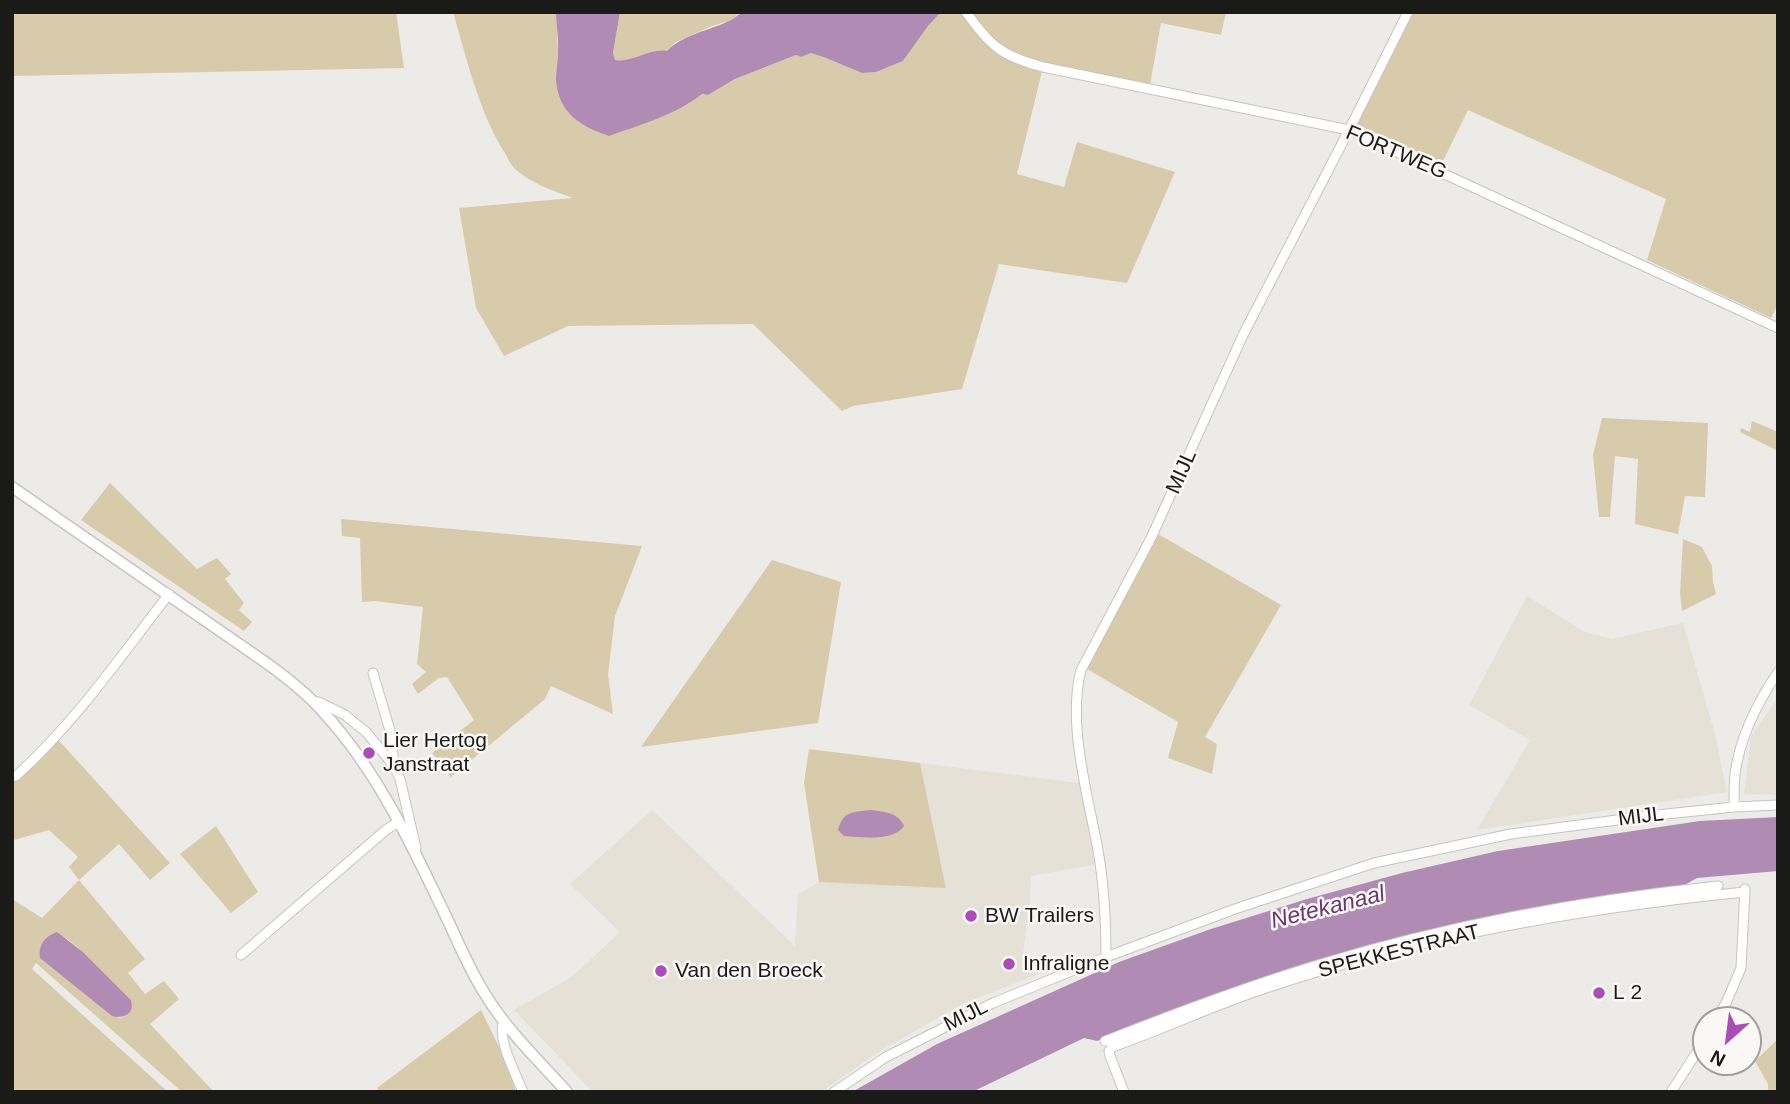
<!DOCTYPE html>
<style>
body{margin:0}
#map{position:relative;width:1790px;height:1104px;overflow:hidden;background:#edebe8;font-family:Helvetica,sans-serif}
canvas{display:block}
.frame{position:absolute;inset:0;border:14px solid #1a1a18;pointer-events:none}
.north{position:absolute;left:1692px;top:1006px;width:70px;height:70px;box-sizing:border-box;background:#faf8f5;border:2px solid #a09f9d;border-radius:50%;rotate:208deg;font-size:19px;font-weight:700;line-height:28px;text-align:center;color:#1a1a18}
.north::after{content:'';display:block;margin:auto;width:24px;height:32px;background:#aa4db7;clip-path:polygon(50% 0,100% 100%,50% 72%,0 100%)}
</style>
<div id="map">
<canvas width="1790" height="1104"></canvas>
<div class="frame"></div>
<div class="north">N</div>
</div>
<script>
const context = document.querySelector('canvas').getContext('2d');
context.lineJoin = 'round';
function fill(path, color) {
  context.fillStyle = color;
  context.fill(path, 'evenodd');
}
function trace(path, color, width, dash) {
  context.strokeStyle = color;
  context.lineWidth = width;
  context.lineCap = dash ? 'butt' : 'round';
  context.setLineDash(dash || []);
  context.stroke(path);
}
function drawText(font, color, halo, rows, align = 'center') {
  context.font = font + ' Helvetica,sans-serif';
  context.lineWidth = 5;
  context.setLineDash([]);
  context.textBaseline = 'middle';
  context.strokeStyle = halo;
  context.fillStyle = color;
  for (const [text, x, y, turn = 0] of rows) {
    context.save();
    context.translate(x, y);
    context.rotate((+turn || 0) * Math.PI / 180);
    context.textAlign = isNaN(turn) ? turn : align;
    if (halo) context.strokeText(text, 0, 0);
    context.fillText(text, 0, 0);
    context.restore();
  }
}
fill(new Path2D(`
 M1527,596L1585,632L1612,639L1683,623L1715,734L1727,792L1477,830L1530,740L1469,705Z
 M1778,697V795L1744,794L1751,737Z
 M920,763L1079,783L1098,864L1031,876L1030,901L1023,954L1046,971L962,1004L880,1051L821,1092H593L514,1010L573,976L620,932L570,884L652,810L795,946L798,894L819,882L946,887Z`), '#e5e1d6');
fill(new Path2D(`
 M12,12H396L404,68L12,76Z
 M453,12H556L558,50L556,78L639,125C660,116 685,109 702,94L708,95L735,79L796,55L801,57L811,53L826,58L862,73L876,72L903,61L928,26L941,12H1226L1221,35L1161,23L1150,85L1043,67L1017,174L1064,187L1077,142L1175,172L1127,283L999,264L962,389L853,406L842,411L753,324L568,326L504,356L476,308L459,208L573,198C553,191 531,183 515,169C510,164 507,156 503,150C479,111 466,57 453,12Z
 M620,12H744L738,14L732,20L712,26L676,42L667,51L624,61L615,60L613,53Z
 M1413,12H1778V304L1771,318L1647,260L1666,199L1468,110L1442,163L1356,124Z
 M1602,418L1708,423L1705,497L1685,496L1678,534L1635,524L1638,459L1615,456L1610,517H1599L1593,455Z
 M1752,421L1778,432V451L1740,432L1741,428L1750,432Z
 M110,483L197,569L217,558L231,574L225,579L244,603L239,610L252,622L244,631L81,520Z
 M341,519L642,546L615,616L608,675L613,714L551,686L545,699L451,777L432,753L474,720L447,677L439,678L418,694L412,684L426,672L417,664L423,607L375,601L362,602L360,538L342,536Z
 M1158,534L1281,605L1205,737L1217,744L1212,774L1168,758L1178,722L1087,669Z
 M1683,539L1702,547L1712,566L1713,582L1716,594L1682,611L1680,594Z
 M772,560L841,582L818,723L641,747Z
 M53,734L170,863L150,880L119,844L79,880L145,959L128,973L145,994L164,981L179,999L150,1024L214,1092H182L36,963L32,969L168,1092H12V899L42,918L79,880L69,867L78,857L49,830L14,840L12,844V822L14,819L12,818V774L14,773ZM65,937L83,952L131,1000C134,1010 129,1016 119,1018Z
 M809,749L920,763L946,888L819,882L804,783Z
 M216,826L258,892L231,913L180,854Z
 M481,1010L507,1063L516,1092H380L377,1088Z
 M1778,1039V1092H1768V1084L1755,1061Z`), '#d8cbab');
fill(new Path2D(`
 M556,12H620L613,53L615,60C633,63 649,48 667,51C684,34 708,31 729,21C735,19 737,14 744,12H941L928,26L903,61L876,72L862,73L826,58L811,53L801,57L796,55L735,79L708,95L702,94C680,113 637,126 609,136C580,126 558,113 556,79C556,70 558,61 558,51C559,38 556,25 556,12Z
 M871,810C884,812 898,812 904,826C893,842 862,837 844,836L838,830C843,811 853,812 871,810Z
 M1778,817V871L1697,878L1681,887L1426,931L1372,944L1218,993L1097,1041L1084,1038L972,1092H852L937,1044L1119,962L1211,929L1307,899L1402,873L1498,851L1700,821Z
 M57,932L83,952L131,1000C135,1014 124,1019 112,1016L40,958C38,945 44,937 57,932Z`), '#b08cb4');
const minor = new Path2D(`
 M966,12C991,47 1002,56 1043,67L1349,130L1778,328
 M373,673L391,734L394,766
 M315,702H319L345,715L366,732L394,766L400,779L416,848
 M12,776H16C74,724 121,656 169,594
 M1734,807C1734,796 1734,785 1735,774C1740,736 1757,703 1778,672
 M241,955L387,829L399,822
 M1106,957C1106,922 1104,885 1098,850C1088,796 1067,724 1081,670L1151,538L1243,335L1349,130L1408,12
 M1716,1020L1726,1003L1741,968L1745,889
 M504,1021C496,1038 516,1074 523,1092
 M1105,1041C1176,1013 1247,986 1321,964C1450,925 1584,900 1718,886
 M834,1092L886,1057L993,1003L1106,957L1235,909L1374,863L1511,834L1647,816L1734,807L1778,805
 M1124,1092L1110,1056L1109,1051L1112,1047C1164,1029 1214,1005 1266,988C1421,936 1582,908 1745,892
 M1671,1092L1706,1038`);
const tertiary = new Path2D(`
 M12,487L265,662C286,677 308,694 325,714C375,769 408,837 440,904C455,934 467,966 485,994C505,1028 540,1062 567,1092`);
trace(minor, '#c5c4c0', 11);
trace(tertiary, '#c5c4c0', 13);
trace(minor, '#fff', 9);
trace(tertiary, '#fff', 10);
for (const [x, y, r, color] of [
 [369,753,7,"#aa4db7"],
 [971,916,7,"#aa4db7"],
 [1009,964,7,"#aa4db7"],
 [661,971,7,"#aa4db7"],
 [1599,993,7,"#aa4db7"]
]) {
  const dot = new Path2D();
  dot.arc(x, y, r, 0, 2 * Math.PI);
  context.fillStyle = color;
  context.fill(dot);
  trace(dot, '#faf8f5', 2.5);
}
drawText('21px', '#1a1a18', '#faf8f5', [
 ["FORTWEG",1396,153,23],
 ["MIJL",1182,472,-66],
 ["MIJL",1641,817,-7],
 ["SPEKKESTRAAT",1399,952,-14],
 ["MIJL",966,1016,-27]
]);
drawText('21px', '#1a1a18', '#faf8f5', [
 ["Lier Hertog",383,741],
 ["Janstraat",383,765],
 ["BW Trailers",985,916],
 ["Infraligne",1023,964],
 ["Van den Broeck",675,971],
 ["L 2",1613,993]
], 'left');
drawText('italic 23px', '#68396f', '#faf8f5', [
 ["Netekanaal",1328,908,-14]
]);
</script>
